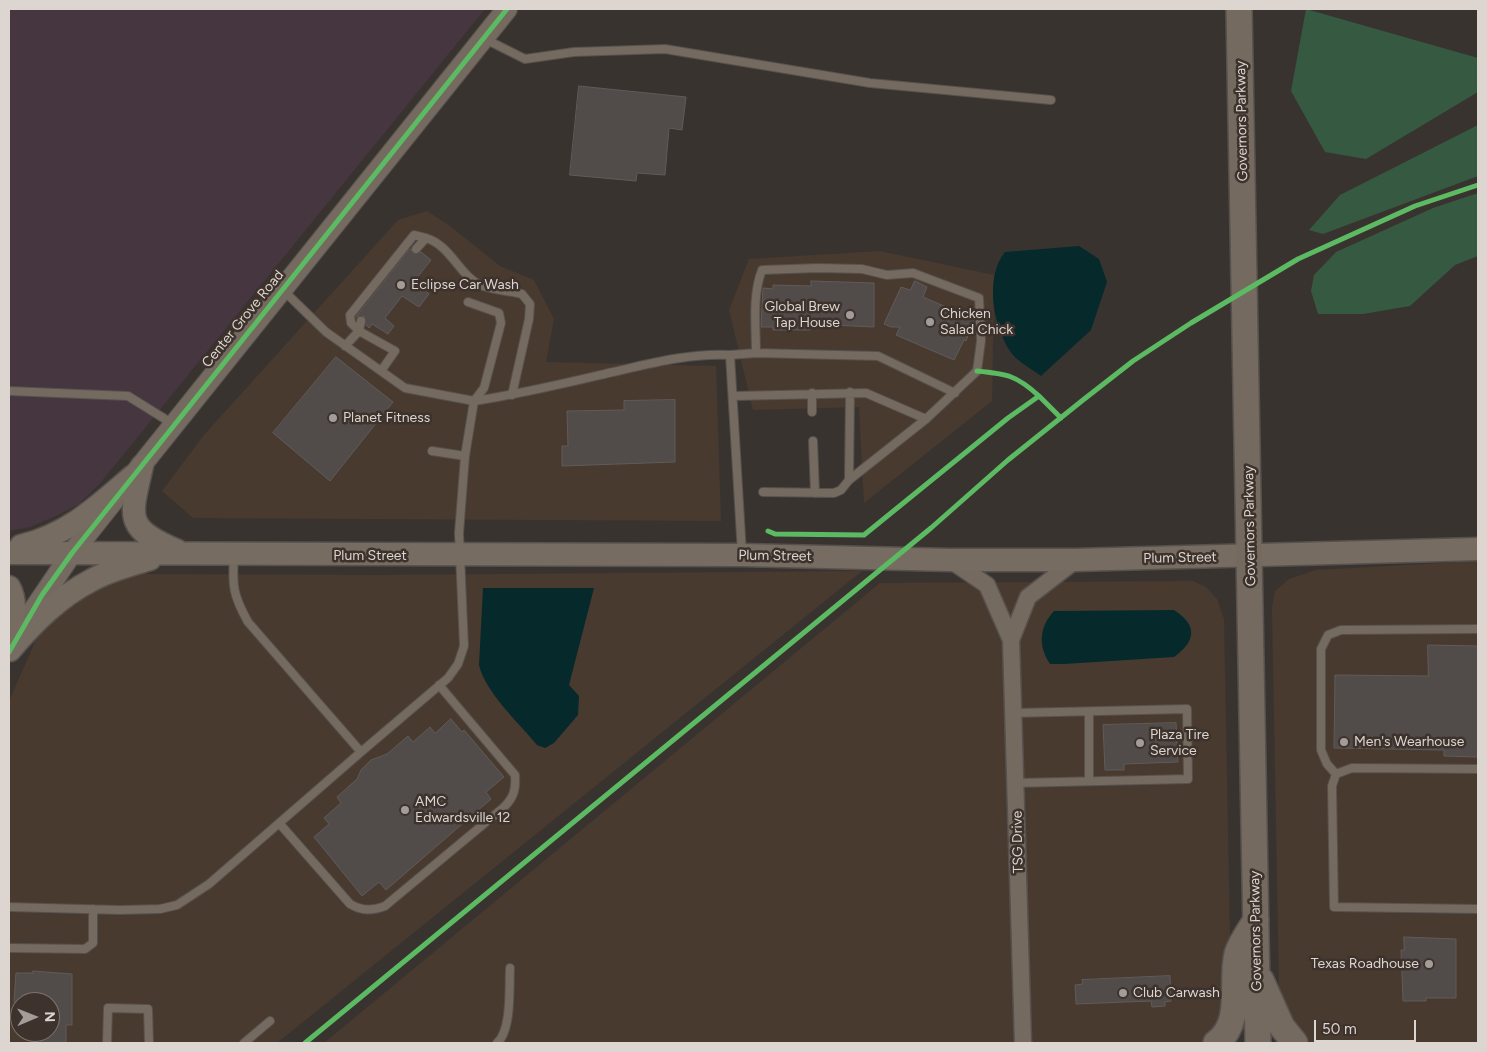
<!DOCTYPE html>
<style>
body{margin:0}
#map{position:relative;width:1487px;height:1052px;overflow:hidden;background:#393330;font-family:Figtree,sans-serif}
canvas{display:block}
.frame{position:absolute;inset:0;border:10px solid #dcd5d0;pointer-events:none}
.north{position:absolute;left:10px;top:992px;width:50px;height:50px;box-sizing:border-box;background:#3d322c;border:1px solid #7d736e;border-radius:50%;rotate:89deg;font-size:14px;font-weight:700;line-height:20px;text-align:center;color:#dcd5d0}
.north::after{content:'';display:block;margin:auto;width:18px;height:22px;background:#a39c98;clip-path:polygon(50% 0,100% 100%,50% 72%,0 100%)}
.scale{position:absolute;left:1314px;top:1020px;width:102px;height:22px;box-sizing:border-box;border:2px solid #dcd5d0;border-top:0;padding-left:6px;font-size:15px;line-height:18px;white-space:nowrap;color:#dcd5d0;-webkit-text-stroke:4px #3d322c;paint-order:stroke}
</style>
<div id="map">
<canvas width="1487" height="1052"></canvas>
<div class="frame"></div>
<div class="north">N</div>
<div class="scale">50 m</div>
</div>
<script>
const context = document.querySelector('canvas').getContext('2d');
context.lineJoin = 'round';
function fill(path, color) {
  context.fillStyle = color;
  context.fill(path, 'evenodd');
}
function trace(path, color, width, dash) {
  context.strokeStyle = color;
  context.lineWidth = width;
  context.lineCap = dash ? 'butt' : 'round';
  context.setLineDash(dash || []);
  context.stroke(path);
}
function drawText(font, color, halo, rows, align = 'center') {
  context.font = font + ' Figtree,sans-serif';
  context.lineWidth = 5;
  context.setLineDash([]);
  context.textBaseline = 'middle';
  context.strokeStyle = halo;
  context.fillStyle = color;
  for (const [text, x, y, turn = 0] of rows) {
    context.save();
    context.translate(x, y);
    context.rotate((+turn || 0) * Math.PI / 180);
    context.textAlign = isNaN(turn) ? turn : align;
    if (halo) context.strokeText(text, 0, 0);
    context.fillText(text, 0, 0);
    context.restore();
  }
}
fill(new Path2D(`
 M427,211L450,226L500,266L534,280L554,319L546,362L716,366L721,521L193,518L162,491L204,435L398,220Z
 M880,251L994,275L992,401L864,503L859,407L753,410L729,310L749,259Z
 M1478,561V1043H1280L1272,608L1275,591L1289,579L1316,570Z
 M862,571L277,1043H9V701L35,642L50,616L92,585L138,574L377,575ZM20,1002H50V1032H20Z
 M1193,581L1206,587L1217,599L1224,619L1232,1043H324L880,583Z`), '#493a30');
fill(new Path2D(`
 M9,9H485L102,481L79,504L58,515L30,527L9,531Z`), '#46363f');
fill(new Path2D(`
 M1306,9L1478,58V92L1366,159L1325,152L1291,91Z
 M1478,125V176L1323,234L1309,230L1340,195Z
 M1478,193V256L1455,265L1410,306L1363,314H1318L1311,291L1314,275L1336,252L1433,208Z`), '#355941');
fill(new Path2D(`
 M1079,246L1099,259L1107,282L1091,330L1041,376C1033,370 1020,363 1013,355C993,330 984,277 1005,252Z
 M483,588H594L569,685L579,696L578,715L554,743L545,748L537,745C519,723 485,692 479,665Z
 M1174,610C1199,626 1195,642 1174,657L1064,664H1050C1038,646 1039,627 1054,611Z`), '#06292c');
const building = new Path2D(`
 M579,86L686,97L682,130L669,128L665,175L637,173L636,181L570,175Z
 M410,249L413,253L421,252L431,260L415,280L429,294L419,307L402,296L385,318L394,326L388,334L372,324L369,328L366,325L364,316L356,317Z
 M811,281L874,283V327L810,324V330H773V327H761L763,288L773,289V285L811,286Z
 M915,281L927,287L923,297L974,319L966,341L964,340L954,360L896,335L900,327H891L884,324L901,287L910,290Z
 M336,357L393,402L330,481L273,433Z
 M675,400V462L562,466V446H568L567,411L624,410V401Z
 M1428,645L1478,646V757L1444,756V750L1334,748L1335,675L1428,676Z
 M451,719L462,732L464,730L504,777L486,792L491,799L386,890L379,882L362,896L314,837L329,824L324,818L341,803L337,797L357,779L361,770L371,760L387,754L408,736L413,742L430,727L435,733Z
 M1176,723L1178,762L1124,764V770H1105L1103,725Z
 M1404,937L1456,939V998H1426V1001H1403L1401,950H1404Z
 M33,971L72,974V1025H66V1043H40V1032H50V1002H14L16,973H33Z
 M1170,976L1171,1001L1165,1002V1006L1152,1007L1151,1001L1076,1004L1075,985L1083,984L1082,980Z`);
fill(building, '#514c4a');
trace(building, '#605b59', 1);
const service = new Path2D(`
 M485,39L525,59L574,52L665,49L870,83L1051,100
 M416,249L426,238C452,246 460,278 483,286C494,290 510,291 522,294L530,304L529,319L512,395
 M284,291L326,332L405,388L474,401L484,388L501,323L499,313L468,302
 M361,321L359,331L395,351L381,371
 M345,346L359,331L351,323L350,315L414,235L426,238
 M756,353C756,326 752,295 762,270L818,268L862,269L887,275L913,273L979,298L981,341L977,371L926,419L849,480L850,392
 M730,355L756,353L878,356L955,393
 M9,391L128,396L173,424
 M812,393V412
 M734,396L866,393L926,419
 M813,441L815,493
 M432,451L465,456
 M763,492L834,493L841,490L849,480
 M234,556C232,586 233,595 248,622L361,752L448,678L458,664L464,646L459,533L465,456L474,401C521,394 566,383 613,372C652,363 690,353 730,355L742,553
 M1478,629L1341,630L1328,635L1321,649V750L1327,764L1336,774L1352,768L1478,769
 M1089,712V781
 M1014,713L1187,709L1188,779L1016,783
 M1336,774L1332,786L1334,907L1478,909
 M279,823L350,904C362,911 372,911 385,906L503,808C514,798 516,789 515,775L439,685
 M9,907L120,910L160,909L177,905L209,884L361,752
 M9,948L85,949L93,943V909
 M107,1043L108,1008L148,1009L149,1043
 M244,1043L270,1021
 M497,1043C512,1030 509,987 510,968`);
const minor = new Path2D(`
 M950,560L987,585L1011,640
 M1023,1043L1011,640L1028,597L1076,560`);
const tertiary = new Path2D(`
 M132,477L507,9
 M20,630L72,553L114,500`);
const secondary = new Path2D(`
 M142,466C130,518 124,528 178,551
 M21,546C69,534 97,507 133,476
 M9,553L742,555L950,560H1076L1478,549
 M9,587C18,603 13,621 9,638
 M10,650C34,622 59,597 92,580C110,570 131,565 150,559`);
const primary = new Path2D(`
 M1239,9L1258,1043
 M1261,980L1282,1027L1295,1043
 M1216,1043C1244,1023 1230,982 1237,954C1240,943 1250,930 1256,920`);
trace(service, '#56514e', 10);
trace(minor, '#56514e', 19);
trace(tertiary, '#56514e', 22);
trace(secondary, '#56514e', 25);
trace(primary, '#56514e', 28);
trace(service, '#746a60', 8);
trace(minor, '#746a60', 16);
trace(tertiary, '#746a60', 20);
trace(secondary, '#766c61', 22);
trace(primary, '#746a5f', 25);
trace(new Path2D(`
 M977,371C1007,374 1016,375 1039,396
 M768,531L775,534L864,535L1008,418L1039,396L1061,418
 M9,652L42,595L72,553L507,9
 M305,1043L931,528L1008,460L1083,400L1133,361L1191,323L1298,259L1415,206L1478,185`), '#5cba63', 5);
for (const [x, y, r, color] of [
 [401,285,5,"#a39c98"],
 [850,315,5,"#a39c98"],
 [930,322,5,"#a39c98"],
 [333,418,5,"#a39c98"],
 [1344,742,5,"#a39c98"],
 [1140,743,5,"#a39c98"],
 [405,810,5,"#a39c98"],
 [1429,964,5,"#a39c98"],
 [1123,993,5,"#a39c98"]
]) {
  const dot = new Path2D();
  dot.arc(x, y, r, 0, 2 * Math.PI);
  context.fillStyle = color;
  context.fill(dot);
  trace(dot, '#3d322c', 2);
}
drawText('14px', '#dcd5d0', '#3d322c', [
 ["Governors Parkway",1242,121,-91],
 ["Center Grove Road",243,319,-51],
 ["Governors Parkway",1250,526,-91],
 ["Plum Street",370,556],
 ["Plum Street",775,556,1],
 ["Plum Street",1180,558,-1],
 ["TSG Drive",1018,842,-91],
 ["Governors Parkway",1256,931,-91]
]);
drawText('14px', '#dcd5d0', '#3d322c', [
 ["Eclipse Car Wash",411,285],
 ["Global Brew",840,307,"right"],
 ["Tap House",840,323,"right"],
 ["Chicken",940,314],
 ["Salad Chick",940,330],
 ["Planet Fitness",343,418],
 ["Plaza Tire",1150,735],
 ["Service",1150,751],
 ["Men's Wearhouse",1354,742],
 ["AMC",415,802],
 ["Edwardsville 12",415,818],
 ["Texas Roadhouse",1419,964,"right"],
 ["Club Carwash",1133,993]
], 'left');
</script>
